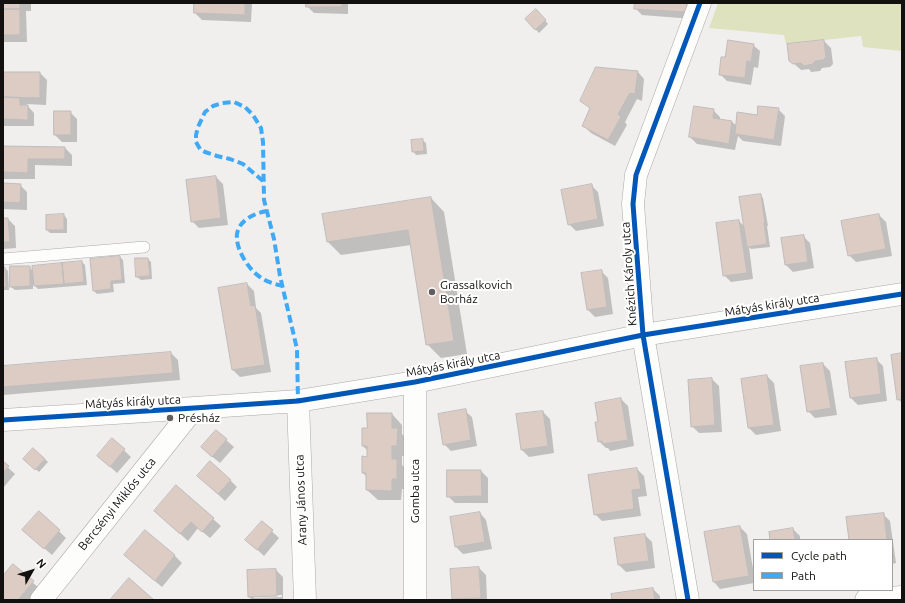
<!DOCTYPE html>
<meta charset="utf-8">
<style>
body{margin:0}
#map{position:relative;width:905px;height:603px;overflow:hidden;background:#f1efed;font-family:Ubuntu,sans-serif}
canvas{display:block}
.frame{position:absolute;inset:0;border:4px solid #12110f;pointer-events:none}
.legend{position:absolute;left:753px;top:539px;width:140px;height:52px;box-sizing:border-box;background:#fff;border:1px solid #a0a09f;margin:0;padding:5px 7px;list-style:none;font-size:12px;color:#12110f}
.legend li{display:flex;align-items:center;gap:8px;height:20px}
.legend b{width:20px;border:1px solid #a0a09f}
.north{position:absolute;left:12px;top:551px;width:40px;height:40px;-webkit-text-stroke:3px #fff;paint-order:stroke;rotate:51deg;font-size:11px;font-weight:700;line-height:16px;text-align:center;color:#12110f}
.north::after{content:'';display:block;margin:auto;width:14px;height:18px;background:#12110f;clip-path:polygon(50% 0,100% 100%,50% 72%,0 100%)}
</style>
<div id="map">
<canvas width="905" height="603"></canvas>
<div class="frame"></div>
<ul class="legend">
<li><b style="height:5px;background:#0057b8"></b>Cycle path</li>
<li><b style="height:5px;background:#3fa9f5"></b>Path</li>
</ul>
<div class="north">N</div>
</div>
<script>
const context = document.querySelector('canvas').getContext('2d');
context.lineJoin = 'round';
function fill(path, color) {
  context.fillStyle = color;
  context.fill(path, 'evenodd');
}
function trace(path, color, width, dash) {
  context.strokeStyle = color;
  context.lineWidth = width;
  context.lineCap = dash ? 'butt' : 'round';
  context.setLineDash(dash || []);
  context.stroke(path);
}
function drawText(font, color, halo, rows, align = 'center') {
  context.font = font + ' Ubuntu,sans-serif';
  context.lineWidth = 4;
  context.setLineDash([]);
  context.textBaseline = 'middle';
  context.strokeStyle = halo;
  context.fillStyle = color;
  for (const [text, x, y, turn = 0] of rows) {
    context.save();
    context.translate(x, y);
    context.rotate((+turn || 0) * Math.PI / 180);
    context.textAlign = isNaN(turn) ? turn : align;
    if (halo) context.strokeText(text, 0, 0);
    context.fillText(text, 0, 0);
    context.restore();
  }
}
fill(new Path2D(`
 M718,3H902V51L863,47L861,36L786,44L784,35L709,28Z`), '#dfe2be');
fill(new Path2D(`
 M3,3H31V11H26L27,42H3Z
 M195,3H252L251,22L202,20L195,13Z
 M307,3H348V14L314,13L307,6Z
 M636,3H694L693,19L642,15L635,8Z
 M536,10L548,24L539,33L526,19Z
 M824,41L831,48L833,64L830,67L822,68L820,71L811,72L809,69L801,70L790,60Z
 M753,45L760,51L758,68L754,67L751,85L727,81L720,74L726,58Z
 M638,72L644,79L642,101L637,99L625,122L627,125L615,146L591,133L584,126L591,109L581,100Z
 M3,73H40L47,80L46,105L26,104L34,113V126H3Z
 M778,109L785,116L781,146L743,141L738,136L735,150L697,144L690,137L713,110L720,117V120L732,122L737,126L758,116Z
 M70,112L77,119V142H62L55,135Z
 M422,140L426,143L427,154L416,155L413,151Z
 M3,147L65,148L72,155V166L35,165V179H3Z
 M216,177L223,184L228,225L199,228L192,221Z
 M3,184L20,185L27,192V210L3,209Z
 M591,185L598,192L604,226L576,231L569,224Z
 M760,195L763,198L768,226H767L770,247L751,249L749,247L753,279L731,282L724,275L739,221L745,227Z
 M431,198L444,212L467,354L441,358L427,344L411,245L341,255L328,242L324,215Z
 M64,215L67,219V233H50L47,230Z
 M879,215L886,222L892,256L856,262L849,255Z
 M3,219H8L15,226L16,248L3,249Z
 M803,236L810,243L814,268L793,272L786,265L782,239Z
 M120,257L123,260L125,283L113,284L114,292L97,294L94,291Z
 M148,259L151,262L152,279L141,280L137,277Z
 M82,262L85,265L87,285L38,289L33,284V289L15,290L11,287L29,267L33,271Z
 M3,268H5L8,271L9,290H3Z
 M601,271L608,278L613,314L595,317L588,310Z
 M247,284L254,291L256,308L261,313L271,372L240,377L233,370L219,289Z
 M171,353L178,360L180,380L3,395V367Z
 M902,354V403L898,399Z
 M876,359L883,366L887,401L858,405L851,398Z
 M823,364L830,371L837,415L815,418L808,411Z
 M767,376L774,383L781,431L756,435L749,428Z
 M712,379L719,386L722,432L699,433L692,426Z
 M621,399L628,406L634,446L610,451L608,448H606L599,441L600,422Z
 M465,411L472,417L477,446L451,451L444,444Z
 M543,412L550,419L554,453L529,457L522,450Z
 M392,414L402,425V434L407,439V456H402V465L407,470V489H402L401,500H378L367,490V477L363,473L368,458V451L363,446L368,429Z
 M216,431L234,447L220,463L209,454Z
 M112,439L131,457L117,473L105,462Z
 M24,459H45L48,462L39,472Z
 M3,463L15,474L3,488Z
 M637,469L644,476L647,496L638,497L641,516L602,521L595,514Z
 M481,471L488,478V503H455L448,496Z
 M230,480L237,487L225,501L205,482Z
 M176,487L221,526L210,538L198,528L188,541L155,511Z
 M39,512L66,538L52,555L31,537Z
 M480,513L486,520L492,549L463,554L456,547L452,518Z
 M883,514L890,521L896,563L892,564V540H850Z
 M262,522L279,538L264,556L247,540Z
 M740,527L747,534L754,574V583L720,589L714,582Z
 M793,529L800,536V540H771Z
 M145,531L175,556L182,563L162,587L132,562L125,555Z
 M645,535L652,542L655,568L626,572L619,565Z
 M13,565L40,589L31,600H5L3,598V578Z
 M479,568L486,575L487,600H454L453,599Z
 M276,570L283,577V600H252L249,597ZM282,595V597L254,598V596Z
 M653,589L660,596V600H613Z`), '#0003');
const building = new Path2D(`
 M3,3H25V4H20V9H3Z
 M194,3H245V15L194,13Z
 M306,3H342V7H306Z
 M635,3H687V12L634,9Z
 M3,9H20V35H3Z
 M536,9L546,20L535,30L525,19Z
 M728,40L754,44L751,62L747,61L745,78L719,75L721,57H725Z
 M824,40L826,57L823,60L815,61L813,64L804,66L801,63L793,64L789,61L787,44Z
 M596,67L638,71L635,94L630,93L618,114L621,117L608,140L582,126L590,108L580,101Z
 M3,72H40V98L3,97Z
 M3,97L20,98V105H28V120L3,119Z
 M694,106L714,109L713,118L732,121L729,144L689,137Z
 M758,106L779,108L774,140L735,134L737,112L757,115Z
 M54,111H71V135H54Z
 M423,139L424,151L412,152L411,140Z
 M3,146L65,147V159H28V173L3,172Z
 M216,176L221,218L191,222L186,180Z
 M3,183L21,184L20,203L3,202Z
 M592,184L598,219L568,225L561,190Z
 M761,194L765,223H764L767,244L747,247L739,197Z
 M431,197L454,341L426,345L408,230L327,242L322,214Z
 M64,214V230H46V215Z
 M879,214L886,249L848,256L841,221Z
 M3,218H8L10,242H3Z
 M739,220L747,273L723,276L716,223Z
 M804,235L808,262L785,265L781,238Z
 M120,256L122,280L111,281V289L93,291L90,259Z
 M135,258H148L150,276L136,277Z
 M82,261L84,282L64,284L62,263Z
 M62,263L64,284L34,286L32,266Z
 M10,266H30V286L10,287Z
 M3,267H5L6,287H3Z
 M602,270L607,307L587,310L581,273Z
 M247,283L251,306L255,305L265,365L232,370L218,288Z
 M171,352L173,373L3,387V366Z
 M902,353V399L897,400L891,355Z
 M877,358L881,394L850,398L845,362Z
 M823,363L831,408L807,412L800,366Z
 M767,375L774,425L748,428L741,379Z
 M712,378L715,425L691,427L688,380Z
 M621,398L628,440L602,444V441L598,442L595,422H598L595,403Z
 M466,409L471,440L443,445L438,414Z
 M543,411L548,446L521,450L516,414Z
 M367,413H392V428H398L397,446H392V459H397V479H392V491L366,490V473H362V456L367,457V446H362V428H367Z
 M216,430L227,439L212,457L201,447Z
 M112,438L125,449L110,467L97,456Z
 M33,448L45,459L35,470L23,459Z
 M3,461L9,466L3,473Z
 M210,461L231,480L218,494L197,476Z
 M637,468L641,489L632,490L634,509L594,515L588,475Z
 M447,470H481L482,496L447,497Z
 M176,485L214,518L202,532L191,522L180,534L154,511Z
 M39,511L60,530L44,549L22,530Z
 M480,512L485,542L455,547L450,517Z
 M884,513L887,540H849L846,517Z
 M262,521L273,530L257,550L245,540Z
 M740,526L749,576L713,582L704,532Z
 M793,528L795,540H770L769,532Z
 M145,530L175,555L155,581L124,555Z
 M645,534L649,561L618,565L614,538Z
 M13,564L34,581L18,600H5L3,598V576Z
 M479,567L481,598L452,599L450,569Z
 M276,569L277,596L248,597L247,570Z
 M129,578L154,600H110Z
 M653,588L655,600H612L611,594Z`);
fill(building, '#dcccc4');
trace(building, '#bebcbc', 1);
const lane = new Path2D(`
 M3,259L144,247`);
const street = new Path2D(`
 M415,382V600
 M298,401L305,600
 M3,420L194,408L298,401L415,382L643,335L902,294
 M41,600L194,408
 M688,600L643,335L633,204L636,175L700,3
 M866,600L902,597`);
trace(lane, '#aba9a8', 12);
trace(street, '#aba9a8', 23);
trace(lane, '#fdfdfc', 11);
trace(street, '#fdfdfc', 22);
trace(new Path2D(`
 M263,181L243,164L230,159L217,156L205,152L200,149L196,142V135L198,127L205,112L213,106L222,103L234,102L245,107L253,115L261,128L263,142L264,200L274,239L280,276L297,349L298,401
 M267,211C255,213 239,220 237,234C235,248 248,269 260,277C266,282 275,284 283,286`), '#3fa9f5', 4, [8, 4]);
trace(new Path2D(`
 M3,420L194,408L298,401L415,382L643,335L902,294
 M688,600L643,335L633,204L636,175L700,3`), '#0057b8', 5);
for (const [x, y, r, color] of [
 [432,292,4,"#605f5d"],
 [170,418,4,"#605f5d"]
]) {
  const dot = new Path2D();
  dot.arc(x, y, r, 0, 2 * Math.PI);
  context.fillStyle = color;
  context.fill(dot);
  trace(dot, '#fff', 1.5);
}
drawText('12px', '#12110f', '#fff', [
 ["Knézich Károly utca",629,274,-94],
 ["Mátyás király utca",772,305,-9],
 ["Mátyás király utca",453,364,-11],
 ["Mátyás király utca",133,402,-3],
 ["Gomba utca",415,491,-90],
 ["Arany János utca",301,500,-92],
 ["Bercsényi Miklós utca",117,504,-51]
]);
drawText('12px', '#12110f', '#fff', [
 ["Grassalkovich",440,285],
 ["Borház",440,299],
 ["Présház",178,418]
], 'left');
</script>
